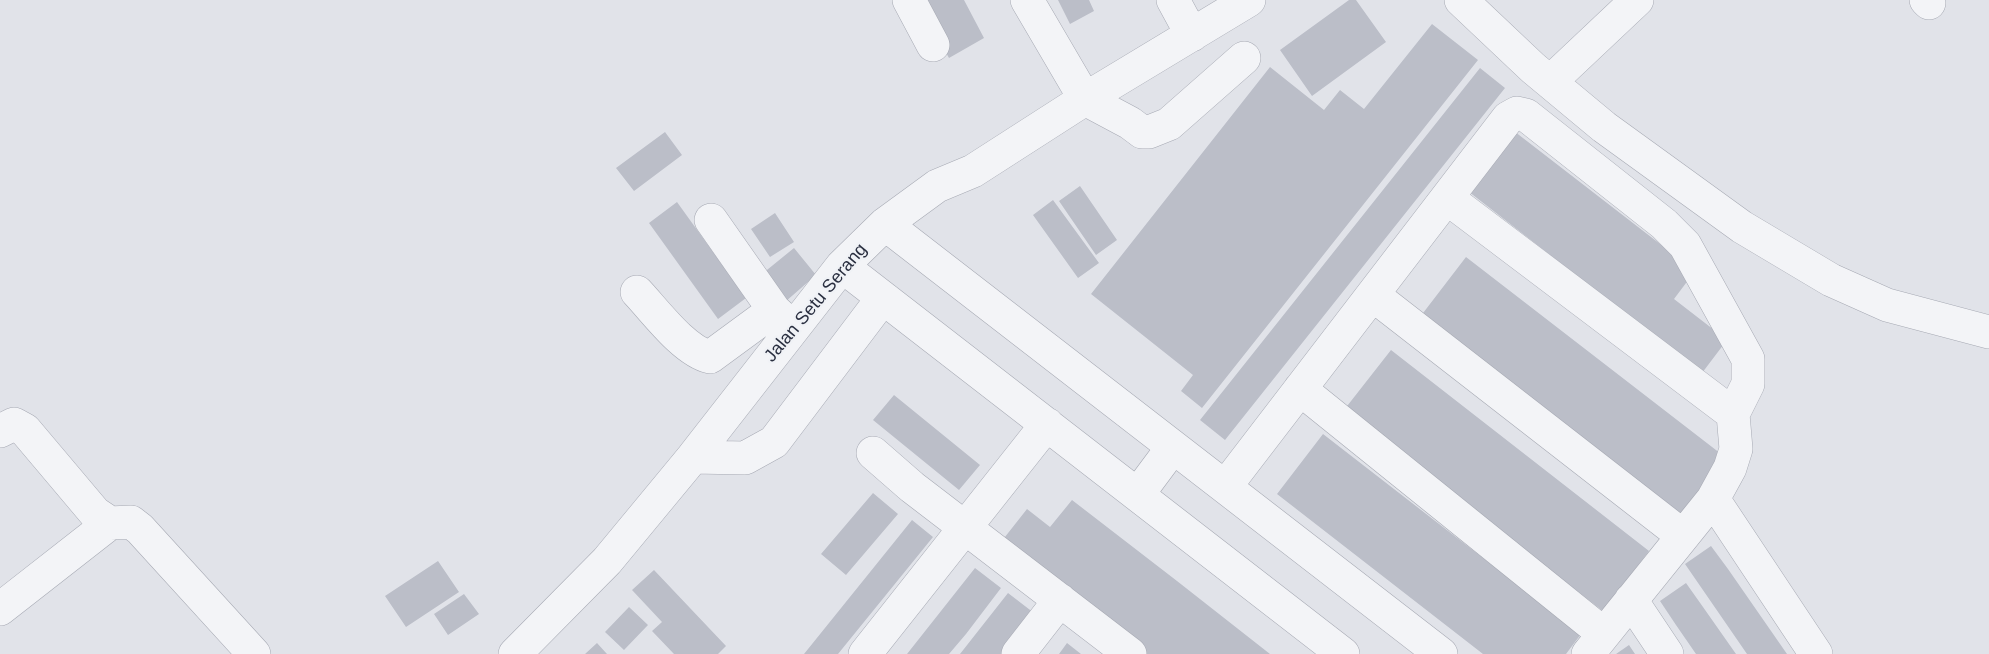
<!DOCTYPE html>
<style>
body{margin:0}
canvas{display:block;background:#e1e3e9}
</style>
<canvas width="1989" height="654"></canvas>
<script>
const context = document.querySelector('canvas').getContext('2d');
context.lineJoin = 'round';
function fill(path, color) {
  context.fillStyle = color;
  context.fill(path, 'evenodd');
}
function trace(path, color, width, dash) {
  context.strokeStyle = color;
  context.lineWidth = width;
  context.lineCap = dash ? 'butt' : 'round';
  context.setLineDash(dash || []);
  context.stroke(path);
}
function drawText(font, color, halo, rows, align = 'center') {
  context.font = font + ' Arial,sans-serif';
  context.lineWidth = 4.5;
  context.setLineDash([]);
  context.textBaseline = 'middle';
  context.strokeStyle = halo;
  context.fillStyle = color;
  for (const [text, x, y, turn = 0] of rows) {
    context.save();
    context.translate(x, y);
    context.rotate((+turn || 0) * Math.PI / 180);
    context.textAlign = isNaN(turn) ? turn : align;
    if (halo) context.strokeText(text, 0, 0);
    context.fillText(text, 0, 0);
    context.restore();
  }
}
fill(new Path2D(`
 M917,0H964L984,38L949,58Z
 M1058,0H1089L1094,11L1070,24Z
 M1349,0H1356L1386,42L1312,96L1280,50Z
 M1432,24L1478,60L1202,408L1181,391L1193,375L1091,294L1270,67L1324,110L1340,90L1364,109Z
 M1480,68L1505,88L1225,440L1200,420Z
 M1510,128L1695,271L1674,299L1727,340L1702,373L1464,188Z
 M665,132L682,155L634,191L616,168Z
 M1080,186L1117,240L1096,255L1059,201Z
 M1053,200L1099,263L1078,278L1033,215Z
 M677,202L746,298L718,319L649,223Z
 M775,213L794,242L770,257L751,229Z
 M794,248L816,275L785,302L762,274Z
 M1466,257L1725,457L1678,517L1420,317Z
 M1391,350L1649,551L1603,611L1344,410Z
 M894,395L980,465L959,490L873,420Z
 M1323,434L1581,634L1566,654H1483L1277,494Z
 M873,493L898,514L846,575L821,554Z
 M1072,500L1177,581L1270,654H1146L1001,542L1027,509L1050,527Z
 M912,520L933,537L838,654H804Z
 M1711,546L1728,569L1787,654H1747L1685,564Z
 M438,561L459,592L406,627L385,596Z
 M975,568L1001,588L966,634L949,654H907Z
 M654,570L726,646L718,654H674L652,631L662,622L632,590Z
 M1686,583L1703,607L1736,654H1696L1676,625L1660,601Z
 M1008,593L1034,613L1002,654H960Z
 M464,594L479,614L448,635L434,614Z
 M629,607L648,625L624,650L605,632Z
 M597,643L607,654H585Z
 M1067,643L1081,654H1059Z
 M1629,645L1635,654H1616Z`), '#bbbec8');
const minor = new Path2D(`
 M909,0L933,45
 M1027,0L1085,99L1130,123L1142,132H1149L1169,124L1244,58
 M1173,0L1192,35
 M1461,0L1533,68L1604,127L1742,227L1831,280L1887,305L1989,332
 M1926,0L1929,3
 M1550,82L1637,0
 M1447,198L1733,414
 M711,220L774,310L789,324
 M885,224L1441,654
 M842,266L1343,654
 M637,292C655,311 684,351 710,357L774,310
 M1373,295L1683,536
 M1300,389L1604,634
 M0,431L14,424L25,430L95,513L110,523L131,522L140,529L254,654
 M873,453L912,487L1130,654
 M693,457L745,458L774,442L882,299
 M1225,487L1508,118L1517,113L1526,115L1664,224L1685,245L1748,359V384L1733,414L1736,449L1730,468L1713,499L1588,654
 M1138,494L1173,447
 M1713,499L1816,654
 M1631,600L1667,654
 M0,609L110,523
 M515,654L607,561L693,457L842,266L885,224L937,186L973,171L1085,99L1249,0
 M865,654L1047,424
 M1018,654L1060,600`);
trace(minor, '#a6a9b3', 34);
trace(minor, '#f3f4f7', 33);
drawText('18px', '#2a2f40', '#f0f2f6', [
 ["Jalan Setu Serang",816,303,-50]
]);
</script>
